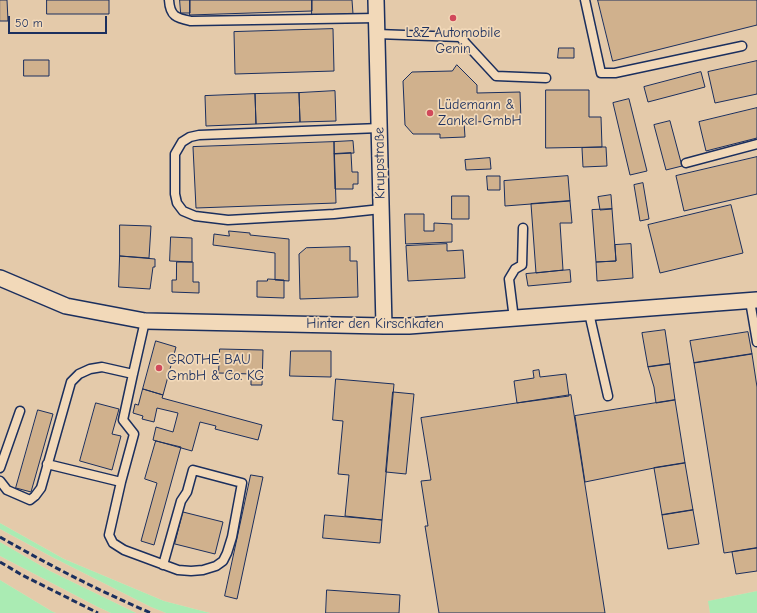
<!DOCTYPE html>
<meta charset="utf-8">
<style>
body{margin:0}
#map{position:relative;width:757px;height:613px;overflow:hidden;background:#f2d9b9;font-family:"Comic Neue",sans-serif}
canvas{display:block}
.scale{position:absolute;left:8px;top:16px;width:99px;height:18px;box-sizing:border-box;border:2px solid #1b2f5e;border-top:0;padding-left:5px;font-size:12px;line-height:14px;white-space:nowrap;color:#1b2f5e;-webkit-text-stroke:3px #f2d9b9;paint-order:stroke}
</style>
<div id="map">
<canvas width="757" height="613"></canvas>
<div class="scale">50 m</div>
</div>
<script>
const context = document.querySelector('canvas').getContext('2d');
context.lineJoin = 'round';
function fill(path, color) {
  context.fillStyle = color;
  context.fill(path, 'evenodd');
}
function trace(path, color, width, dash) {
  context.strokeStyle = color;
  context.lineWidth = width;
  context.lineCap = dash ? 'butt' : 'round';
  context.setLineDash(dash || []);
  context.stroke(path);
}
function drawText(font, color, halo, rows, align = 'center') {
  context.font = font + ' "Comic Neue",sans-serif';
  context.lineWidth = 3.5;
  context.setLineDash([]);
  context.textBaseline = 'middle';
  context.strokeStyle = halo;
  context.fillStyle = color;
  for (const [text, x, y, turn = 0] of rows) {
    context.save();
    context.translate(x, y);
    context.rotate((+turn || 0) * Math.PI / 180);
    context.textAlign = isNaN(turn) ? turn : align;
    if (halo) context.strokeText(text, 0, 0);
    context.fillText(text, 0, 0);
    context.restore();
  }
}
fill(new Path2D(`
 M0,0H757V591L709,601L710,613H210L164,601L64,559L0,523Z
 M0,529L52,557L151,607L166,613H136L50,571L0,542Z
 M0,556L98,607L111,613H56L53,612L0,580Z`), '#e4caaa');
fill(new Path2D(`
 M0,523L64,559L164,601L210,613H166L151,607L52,557L0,529Z
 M0,542L50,571L136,613H111L98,607L0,556Z
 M0,580L53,612L56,613H0Z
 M757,591V613H710L708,601Z`), '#aaebb3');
const building = new Path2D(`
 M0,0H7L8,21H0Z
 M47,0H109V14H47Z
 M180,0H190V13H181Z
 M190,0H312V11L190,15Z
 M312,0H352L353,14L312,15Z
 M598,0H757V25L613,61Z
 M333,29L334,71L235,74L234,32Z
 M559,48H574V58H558Z
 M24,60H49V76H24Z
 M757,61V94L715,103L708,72Z
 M457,65L477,85V93L520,92L521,121L464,122L465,137L440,138V134H413L405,125L403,81L412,72L452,71Z
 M701,72L705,87L648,102L644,87Z
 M546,90H589V117H601L602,147L546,148Z
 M335,91L336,121L300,122L299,93Z
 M299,93L300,122L256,124L255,94Z
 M255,94L256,124L206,126L205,96Z
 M629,99L647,171L630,175L613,103Z
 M757,108V138L706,151L699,122Z
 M670,121L682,166L666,170L654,125Z
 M353,141L354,153L334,154V142Z
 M334,142L336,203L196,208L193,147Z
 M602,147H606L607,166L583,167L582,148Z
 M351,153L352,172H358V184H353V189H335L334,154Z
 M757,157V194L684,211L676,176Z
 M490,158L491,169L466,170L465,160Z
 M487,176H500V190H488Z
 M568,176L570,201L505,206L504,181Z
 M643,183L649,219L640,221L634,185Z
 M611,195L612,209L600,210L598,197Z
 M452,196H469V219H452Z
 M570,201L572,223H560L563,270L536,273L531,204Z
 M731,205L743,253L660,273L648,225Z
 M612,209L616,261L596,262L592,210Z
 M405,214H424V231H434V223L452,224V242L406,244Z
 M120,225L151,226L149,258L120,256Z
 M229,231L250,233V235L289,239V281L275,280V253L213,245L214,234L229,236Z
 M171,237L192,238V262L170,261Z
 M447,244V251L463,250L465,278L408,281L406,246Z
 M631,244L633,278L597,281L596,262L616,261L615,245Z
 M350,247V261H357L358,297L300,299L299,254L306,248Z
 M120,256L155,259V267H153L150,289L119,287Z
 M177,262H193V282H199V293L172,292V280H176Z
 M570,270L571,282L528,286L526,274Z
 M268,279L284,280V298L257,297V281H267Z
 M665,330L670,364L648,367L642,333Z
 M748,332L752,354L694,363L690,341Z
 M156,341L176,347L163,395L143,389Z
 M220,349L263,350L262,385H251V374L219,373Z
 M291,351H331V377L290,376Z
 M752,354L757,387V548L724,553L694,363Z
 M670,364L675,400L656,403L654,387L648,367Z
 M539,370L540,377L566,374L569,396L517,403L514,381L534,378L533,371Z
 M336,379L394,384L382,520L345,516L349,475L338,474L343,421L333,420Z
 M143,389L163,395L162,398L262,425L258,440L215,429L216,426L200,422L192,451L153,440L156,427L173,432L178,413L157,408L154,422L142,419L143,416L133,413L135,404L138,405Z
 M393,392L414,394L406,474L386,472Z
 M571,395L605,613H439L425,526H428L421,481L431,480L421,418Z
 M675,400L685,463L654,468L585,482L575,416Z
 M96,403L119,409L112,434L121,436L112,470L80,461Z
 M38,410L53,414L31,492L16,488Z
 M156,441L181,447L154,545L141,541L157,483L145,479Z
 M685,463L693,510L662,515L654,468Z
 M251,475L263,477L237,599L225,596Z
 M693,510L699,544L668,549L662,515Z
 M183,512L223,522L215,554L175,544Z
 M325,515L382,520L380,543L323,538Z
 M757,548V571L736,574L732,552Z
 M327,590L400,595L399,613H326Z`);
fill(building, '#d0b18d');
trace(building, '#1b2f5e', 1);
const service = new Path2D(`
 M169,0C170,17 177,18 191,21L377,18
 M585,0L601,73H615L742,46
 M377,34L460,37L496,76L546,78
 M380,128L199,135L190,137L182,142L175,154V194L177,203L183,211L195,216L228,220L334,214L381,209
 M686,163L757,144
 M750,301L757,342
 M589,313L608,396
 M514,319L509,279L515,269L522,265L523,228
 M47,464L121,482L134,434L123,420L133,374
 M0,468L20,411
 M0,481L7,490L30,500L35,496L41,488L71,382L79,374L90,369L102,367L133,374L145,321
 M121,482L109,535L113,543L124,550L178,570L191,571L203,570L216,566L223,561L227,553L232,537L242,483L193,470L187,492L181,501L163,565`);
const minor = new Path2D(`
 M376,0L384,326
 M0,278L66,306L145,321L384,326H409L757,300`);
trace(service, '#1b2f5e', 11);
trace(minor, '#1b2f5e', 18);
trace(service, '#f2d9b9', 8);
trace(minor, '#f2d9b9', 15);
trace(new Path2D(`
 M0,537C49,565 99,591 151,613
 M0,562L22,575L98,613`), '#1b2f5e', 3, [6, 3]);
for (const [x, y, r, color] of [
 [453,18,4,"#d1495b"],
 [430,113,4,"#d1495b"],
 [159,368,4,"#d1495b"]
]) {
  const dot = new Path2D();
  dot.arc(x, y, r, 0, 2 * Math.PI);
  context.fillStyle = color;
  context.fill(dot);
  trace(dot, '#f2d9b9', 1.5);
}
drawText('14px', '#1b2f5e', '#f2d9b9', [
 ["L&Z Automobile",453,33,"center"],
 ["Genin",453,49,"center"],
 ["Lüdemann &",438,105],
 ["Zankel GmbH",438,121],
 ["GROTHE BAU",167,360],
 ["GmbH & Co. KG",167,376]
], 'left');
drawText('14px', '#1b2f5e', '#f2d9b9', [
 ["Kruppstraße",380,163,-91],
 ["Hinter den Kirschkaten",375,324]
]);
</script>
